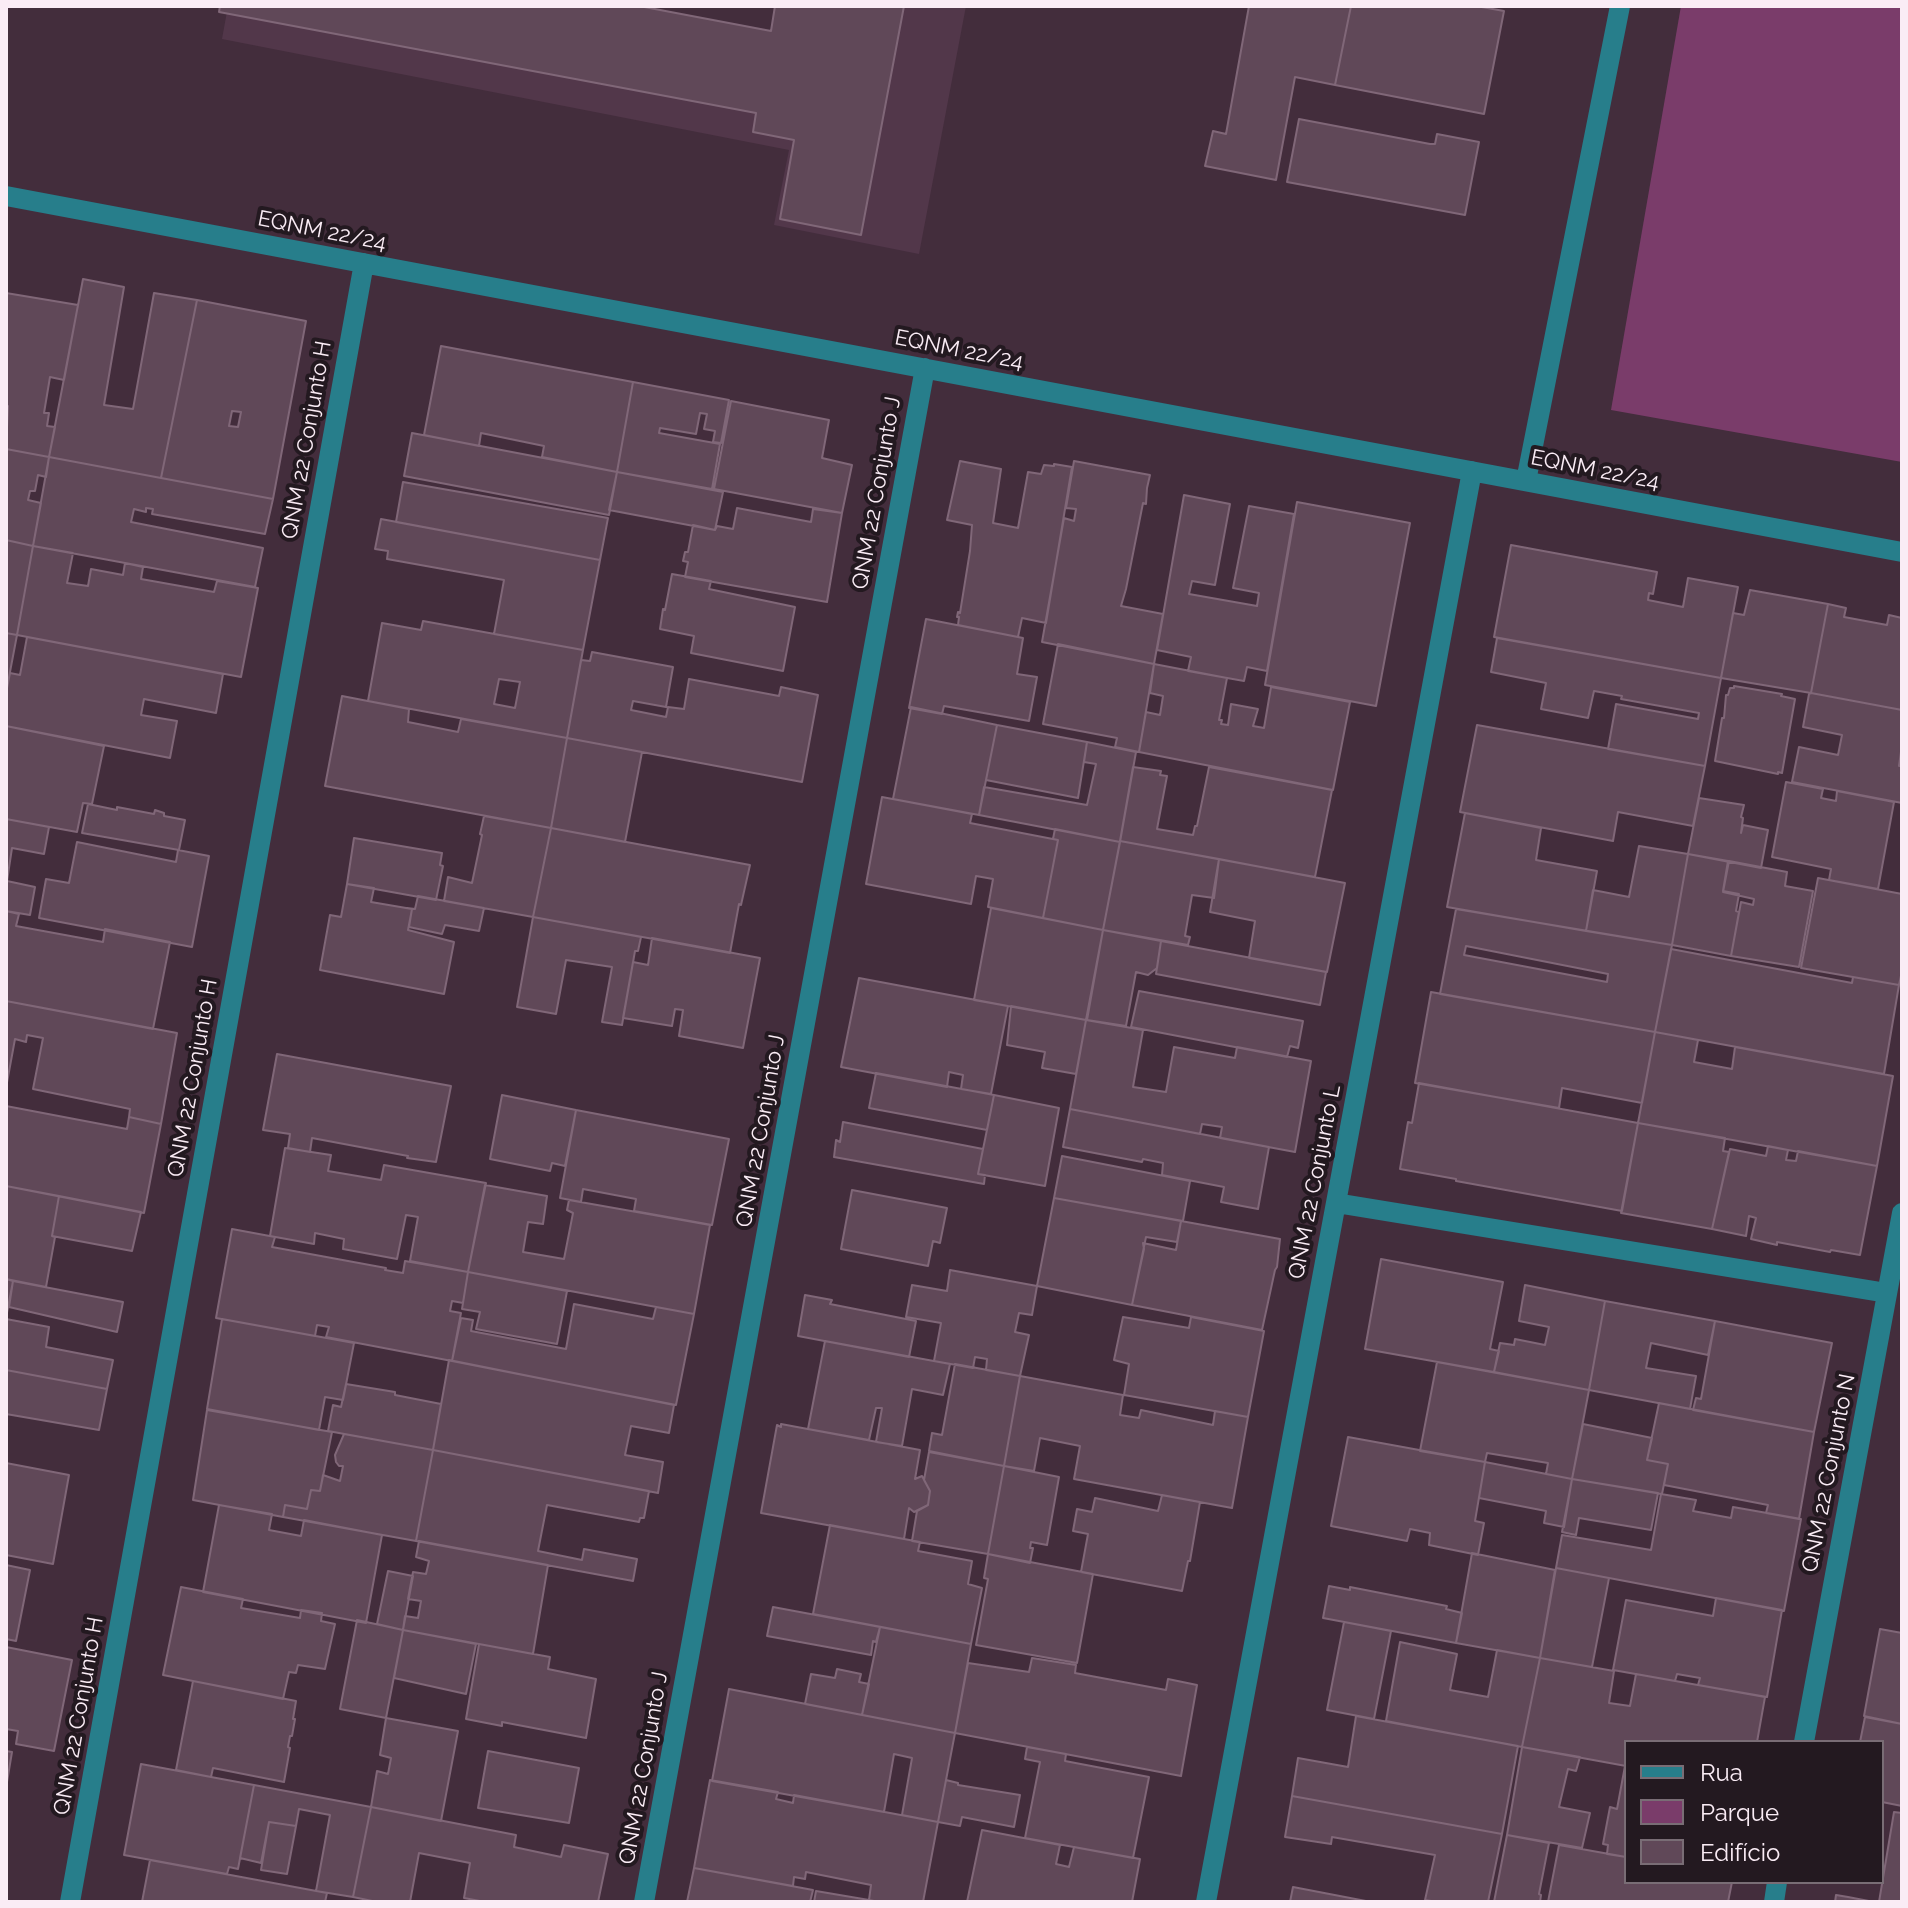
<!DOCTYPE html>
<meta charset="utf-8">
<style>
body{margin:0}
#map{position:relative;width:1908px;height:1908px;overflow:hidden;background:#432d3c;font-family:Raleway,sans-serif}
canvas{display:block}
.frame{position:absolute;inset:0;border:8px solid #faecf5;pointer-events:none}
.legend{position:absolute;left:1624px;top:1740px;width:260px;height:144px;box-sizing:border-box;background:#231920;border:2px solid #796d75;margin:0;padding:10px 14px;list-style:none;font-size:24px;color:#faecf5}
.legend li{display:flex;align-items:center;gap:16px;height:40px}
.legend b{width:40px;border:2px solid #796d75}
</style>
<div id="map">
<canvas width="1908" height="1908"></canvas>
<div class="frame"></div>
<ul class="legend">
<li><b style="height:10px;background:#277e8b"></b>Rua</li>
<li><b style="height:22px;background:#7a3c6a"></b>Parque</li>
<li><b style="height:22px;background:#604858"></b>Edifício</li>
</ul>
</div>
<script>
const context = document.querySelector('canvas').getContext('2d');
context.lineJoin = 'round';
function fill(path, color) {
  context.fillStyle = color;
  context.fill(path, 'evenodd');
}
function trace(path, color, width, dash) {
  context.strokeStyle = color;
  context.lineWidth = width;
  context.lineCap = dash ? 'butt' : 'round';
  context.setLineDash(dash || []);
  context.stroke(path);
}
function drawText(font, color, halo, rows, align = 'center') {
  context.font = font + ' Raleway,sans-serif';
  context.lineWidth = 8;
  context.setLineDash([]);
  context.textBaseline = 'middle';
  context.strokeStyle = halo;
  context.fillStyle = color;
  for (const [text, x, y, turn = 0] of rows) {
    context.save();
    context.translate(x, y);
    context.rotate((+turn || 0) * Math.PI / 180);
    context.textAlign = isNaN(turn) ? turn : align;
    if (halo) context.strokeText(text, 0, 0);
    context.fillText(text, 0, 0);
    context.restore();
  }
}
fill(new Path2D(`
 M228,6H523L781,57L789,10L772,6H966L919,254L774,225L789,150L222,39Z`), '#52374a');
fill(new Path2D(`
 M1681,6H1902V462L1611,410Z`), '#7a3c6a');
const building = new Path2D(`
 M220,6H639L771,31L775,6H904L861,235L780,219L794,140L753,132L756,113L219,12Z
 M1249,6H1351L1335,85L1295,77L1276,180L1205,166L1213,131L1226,134Z
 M1351,6H1476L1504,11L1484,114L1335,85Z
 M1299,119L1430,144H1435L1437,134L1479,142L1465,215L1287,182Z
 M83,279L124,287L104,405L133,409L154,293L197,300L161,478L49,457Z
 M6,293L78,305L64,380L50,377L44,413H49L47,426L55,427L49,457L6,449L8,406H6Z
 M197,300L306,321L273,499L161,478ZM232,411L241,412L238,427L229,426Z
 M441,346L633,382L617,472L542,457L544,446L481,433L479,446L424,435Z
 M633,382L729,400L721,443L713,442L715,431L704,429L707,414L700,413L696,434L660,428L659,433L720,444L712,489L617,472Z
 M731,401L829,420L822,458L852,465L842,513L714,489Z
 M412,433L617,472L609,515L404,476Z
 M6,449L49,457L46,477L38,475L35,491H30L28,500L41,503L33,546L6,540Z
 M49,457L273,499L265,534L152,514L153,509L146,508V512L134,509L131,522L263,548L255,587L33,546Z
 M960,461L1001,469L993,523L1018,528L1028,472L1041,474L1044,465L1054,466V464L1072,467L1046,623L1022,618L1018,637L958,625L959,617H957L958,612L960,613L970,551L972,525L947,520Z
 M1074,461L1150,475L1147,488L1146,504L1143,503L1126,589L1121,606L1163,614L1154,664L1042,642L1064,518L1074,521L1076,509L1066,508Z
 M617,472L723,492L715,530L609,510Z
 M403,482L608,518L600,560L396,522Z
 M1184,495L1230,504L1215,585L1192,581L1189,594L1257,606L1259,593L1233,588L1249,506L1294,514L1267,671L1247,667L1244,681L1188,671L1191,657L1157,650Z
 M1297,502L1410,523L1376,706L1265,685Z
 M737,508L811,522L813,509L842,513L827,602L685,577L688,562L683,561L685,552H688L693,525L715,530L717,526L733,529Z
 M381,519L600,560L583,650L494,634L504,580L387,559L388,551L375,549Z
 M6,540L33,546L17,635L6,633Z
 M1511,545L1657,572L1653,594L1649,593L1648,600L1683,607L1688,578L1738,587L1721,678L1494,637Z
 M33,546L73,553L67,583L88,586L91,569L123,575L125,563L143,567L141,579L214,592L217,581L258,588L241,677L17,635Z
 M672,574L711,581L709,589L795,607L783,671L691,653L694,636L660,629L663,609L665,610Z
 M1750,590L1828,604L1811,693L1721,678L1733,613L1744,615Z
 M1828,604L1846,608L1844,617L1887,625L1889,615L1902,618V710L1811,693Z
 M926,619L1023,638L1017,674L1037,677L1029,721L944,706L942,714L909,708Z
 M423,621L583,650L567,738L368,701L382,623L421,630ZM499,679L520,682L515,708L494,704Z
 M6,633L17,635L6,693Z
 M27,637L223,674L216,713L144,699L141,715L177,721L170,758L6,726V693L10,673L20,675Z
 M1497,638L1721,678L1705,766L1608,749L1616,704L1698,719L1699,713L1621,699L1622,696L1594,691L1588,718L1541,709L1546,683L1491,672Z
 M1058,644L1154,664L1139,752L1115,747L1117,738L1043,724Z
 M592,652L673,667L666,707L633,701L631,710L666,717L668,707L684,709L689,679L779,696L781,687L818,695L802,782L567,738L581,660L590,661Z
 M1154,664L1227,678L1219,720H1222L1221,724L1228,725L1231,704L1258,709L1253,726L1264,728L1271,687L1350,702L1333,790L1139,752L1146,712L1160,715L1163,696L1150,693Z
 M1734,686L1782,694L1781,696L1795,699L1782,773L1778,772V774L1715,761L1722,718H1724L1726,695H1728L1730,688H1734Z
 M1811,693L1902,710V745L1899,766H1902V803L1792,782L1799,747L1838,755L1842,735L1803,727L1809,694Z
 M342,696L409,709L408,722L458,732L461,719L567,738L551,828L325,786Z
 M911,707L997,725L979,815L893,799Z
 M997,725L1087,742L1078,798L986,780Z
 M1477,725L1705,766L1693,826L1618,812L1613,841L1460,812Z
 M6,726L104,746L92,804L83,803L77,832L6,819Z
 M567,738L642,752L625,842L551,828Z
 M1087,742L1136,752L1120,842L979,815L984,787L1087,805L1096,764L1084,762Z
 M1133,767L1161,771L1160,775L1167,776L1157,829L1193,835L1195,826H1197L1209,767L1332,790L1315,877L1120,841Z
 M1786,782L1823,789L1821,798L1836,801L1837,791L1894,802L1878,889L1829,880L1831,869L1772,857Z
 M882,797L972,814L970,823L1058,840L1043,918L988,907L993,879L976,876L971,904L866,884Z
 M1699,798L1744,805L1741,817L1743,818L1741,833L1743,825L1768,830L1761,868L1688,854Z
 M88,804L117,810V807L154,814L155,810L164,813V816L185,820L179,850L82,833Z
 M1465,813L1541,828L1536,860L1597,871L1586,931L1447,907Z
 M484,816L551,828L533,917L444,901L448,877L472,883L482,835L480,834Z
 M6,819L49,827L44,854L12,848L7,881L35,887L30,915L6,911Z
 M551,828L750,865L741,905L739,904L730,953L533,917Z
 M1055,829L1120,842L1103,930L1043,918L1058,840L1053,839Z
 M354,838L442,853L440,865L443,866L436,900L347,884Z
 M1120,841L1219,859L1214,898L1192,895L1185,936L1190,937L1188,945L1103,930Z
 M77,842L176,862L178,850L209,856L192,947L39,918L46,879L69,883Z
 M1639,846L1688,854L1672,945L1586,931L1593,890L1629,897Z
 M1688,854L1728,861L1723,891L1739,894L1736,911L1739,912L1731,956L1672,945Z
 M1219,859L1345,883L1327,972L1249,958L1255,921L1210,912Z
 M1729,861L1787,872L1785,886L1813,891L1799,967L1731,956L1741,902L1753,905L1754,899L1723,892Z
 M1818,878L1902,894V971L1899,985L1801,968Z
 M347,884L374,888L371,902L412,909L408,930L454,942L444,994L320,970L330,915L341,917Z
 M418,896L484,908L479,931L445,925L442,934L409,927L412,909L407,908L415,909Z
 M991,908L1103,930L1086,1020L974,1000Z
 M1456,909L1672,945L1655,1032L1440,994ZM1466,946L1608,974L1607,982L1464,955Z
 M6,911L19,914L16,926L103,942L105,929L170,942L153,1029L6,1001Z
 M533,917L641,937L638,951H635L622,1025L602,1022L612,967L566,960L556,1014L517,1007Z
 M1103,930L1161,941L1157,968L1148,975L1136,972L1126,1026L1087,1020Z
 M652,938L760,958L743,1048L679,1036L683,1010L675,1009L672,1026L623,1018L633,962L648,965Z
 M1161,941L1326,972L1320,1005L1156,974Z
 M1671,949L1852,983L1853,977L1899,985L1884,1074L1655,1032Z
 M859,978L1008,1006L991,1094L961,1089L963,1075L949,1072L947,1087L841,1067Z
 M1139,991L1303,1021L1298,1048L1290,1046L1287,1057L1131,1027Z
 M1431,992L1655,1032L1642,1103L1562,1088L1559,1108L1415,1083Z
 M6,1001L177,1033L161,1124L129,1117L130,1109L33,1089L43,1038L27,1035L26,1042L15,1039L6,1088Z
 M1011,1006L1086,1020L1076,1074L1042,1068L1045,1052L1007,1045Z
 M1086,1020L1143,1030L1133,1087L1166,1092L1174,1047L1235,1058L1237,1047L1311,1061L1295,1152L1220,1138L1222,1127L1202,1124L1200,1134L1070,1109Z
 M1655,1032L1698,1040L1694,1062L1732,1069L1735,1047L1893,1076L1877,1166L1638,1123Z
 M277,1054L451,1086L436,1162L407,1158L408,1156L312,1138L310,1152L288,1148L290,1134L263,1130Z
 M876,1073L994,1095L987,1130L869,1108Z
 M1419,1083L1638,1123L1622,1211L1456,1181V1179L1400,1169L1408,1122L1412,1123Z
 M502,1095L576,1110L565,1166L552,1163L550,1171L490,1159Z
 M994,1095L1059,1108L1045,1186L978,1174Z
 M6,1106L127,1129L129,1117L161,1124L144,1213L6,1186Z
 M1070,1109L1269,1147L1258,1209L1221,1202L1224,1187L1162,1175L1163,1163L1143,1159L1142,1162L1063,1147Z
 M576,1110L729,1139L712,1225L634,1211L636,1199L583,1189L581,1202L560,1198Z
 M843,1122L983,1149L978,1174L985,1175L984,1184L834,1157L836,1140L840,1142Z
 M1638,1123L1725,1138L1723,1151L1729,1152L1712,1229L1621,1213Z
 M1768,1146L1788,1150L1786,1160L1796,1161L1798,1151L1877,1166L1860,1255L1831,1250L1830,1252L1777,1242V1245L1751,1239L1756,1218L1749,1216L1746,1236L1712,1229L1730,1149L1766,1156Z
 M285,1148L331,1155L328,1171L381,1180L384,1165L486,1183L468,1272L410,1261L418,1217L406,1215L397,1259L343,1249L344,1239L315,1233L314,1244L270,1236Z
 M1062,1156L1190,1181L1183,1221L1054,1198Z
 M485,1185L547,1196L543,1224L528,1222L523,1252L564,1259L573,1213L567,1210L569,1200L710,1225L694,1314L468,1272Z
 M6,1186L59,1196L52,1236L55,1237L46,1287L6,1279Z
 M852,1190L947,1208L940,1243L933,1241L928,1266L841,1249Z
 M59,1196L141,1212L132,1251L52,1236Z
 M1054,1198L1181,1221L1177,1242L1146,1237L1132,1305L1037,1286Z
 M1181,1221L1280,1239L1277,1267L1275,1270L1262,1330L1132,1305L1144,1249L1143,1243L1176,1250Z
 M232,1229L275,1237L272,1247L386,1268L385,1270L403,1273L405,1261L468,1272L463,1303L452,1301L450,1311L461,1313L452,1361L326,1337L329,1327L317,1325L315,1336L216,1318Z
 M1381,1259L1503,1282L1490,1349L1499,1351L1494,1372L1365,1349Z
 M950,1270L1037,1286L1032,1315L1019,1313L1015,1332L1029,1335L1020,1376L986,1370L987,1359L975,1357L973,1368L934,1361L941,1323L906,1317L912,1285L947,1291Z
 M468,1272L567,1291L557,1344L476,1329L480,1312L462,1309Z
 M6,1279L13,1281L6,1318Z
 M13,1281L123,1302L117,1332L9,1307Z
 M1525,1285L1605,1301L1589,1390L1494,1372L1500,1343L1514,1345L1515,1339L1545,1345L1549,1327L1519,1321Z
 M805,1295L832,1300L830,1304L916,1321L909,1357L798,1336Z
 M1605,1301L1715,1321L1708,1355L1651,1343L1646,1368L1696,1376L1690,1409L1589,1390Z
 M574,1304L653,1319L656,1307L694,1314L676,1405L452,1361L461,1318L473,1320L471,1331L566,1349Z
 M1123,1317L1189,1328L1191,1317L1264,1331L1248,1417L1124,1395L1129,1364L1114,1360Z
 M6,1319L49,1327L46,1347L113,1360L107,1389L6,1370Z
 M222,1319L354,1343L343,1400L325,1397L319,1430L207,1409Z
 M1715,1321L1832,1343L1814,1432L1693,1410L1696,1398L1701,1399Z
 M825,1341L950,1364L943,1395L912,1389L902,1446L876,1442L882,1408H876L869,1440L808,1429Z
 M449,1360L674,1405L669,1433L631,1426L625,1455L663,1462L658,1493L433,1450Z
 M1437,1362L1589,1390L1572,1479L1546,1474L1548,1463L1487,1453L1485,1462L1420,1451Z
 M955,1364L1020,1376L1004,1466L929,1451L932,1433L942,1435Z
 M6,1370L107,1389L99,1430L6,1414Z
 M1020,1376L1123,1395L1120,1415L1139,1418L1141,1410L1213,1425L1215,1411L1248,1417L1232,1508L1074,1479L1080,1446L1040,1438L1034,1471L1004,1466Z
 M346,1384L395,1392V1395L441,1404L433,1450L328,1431L333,1405L341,1407Z
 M1659,1403L1814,1432L1799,1519L1766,1513L1768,1505L1664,1485L1668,1464L1647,1460Z
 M207,1410L332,1432L320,1491L311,1490L307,1509L285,1505L283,1517L193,1500Z
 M781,1424L920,1450L915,1479L922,1476L930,1491L928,1505L914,1512L909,1508L904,1539L761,1513L777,1425L781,1427Z
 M1583,1424L1652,1438L1647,1460L1668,1464L1662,1494L1572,1479Z
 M344,1434L433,1450L416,1541L283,1517L285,1505L307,1509L311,1490L320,1491L323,1475L340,1481L343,1466H339L336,1462L335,1455Z
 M1348,1437L1485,1462L1475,1521L1484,1523L1478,1555L1429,1545L1430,1533L1410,1529L1407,1541L1331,1526Z
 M433,1450L649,1491L644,1518H640L639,1522L547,1505L538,1551L582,1560L584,1549L637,1559L633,1581L416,1541Z
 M929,1452L1004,1466L988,1554L912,1541L917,1511L928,1505L930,1491L924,1480Z
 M1485,1462L1572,1479L1564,1527L1544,1523L1546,1511L1479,1498Z
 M6,1463L69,1475L53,1564L6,1555Z
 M1004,1466L1059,1477L1047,1545L1031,1542L1030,1548H1033L1030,1563L988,1554Z
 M1572,1479L1658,1493L1651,1530L1579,1518L1576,1535L1562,1532Z
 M1661,1494L1696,1500L1693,1511L1731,1518L1733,1507L1801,1519L1784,1611L1556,1568L1562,1535L1651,1550Z
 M1162,1495L1200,1502L1190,1561H1188L1182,1591L1081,1572L1088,1534L1073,1531L1077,1509L1092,1512L1095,1498L1158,1511Z
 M219,1505L272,1514L269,1530L301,1536L304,1520L382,1535L366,1623L203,1592Z
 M830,1525L920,1542L918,1551L972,1561L968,1584L982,1588L971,1644L813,1614Z
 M419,1541L548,1565L533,1654L403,1630L405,1616L418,1618L421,1601L408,1599L413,1572L426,1574L429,1561L416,1557Z
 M1472,1553L1555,1570L1540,1658L1456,1643Z
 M988,1554L1093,1574L1077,1663L976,1645L988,1579L984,1578Z
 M6,1565L30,1570L16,1641L6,1639Z
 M1556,1568L1609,1578L1592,1667L1540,1658Z
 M388,1571L413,1576L403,1630L377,1624Z
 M1329,1586L1350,1590V1587L1447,1606L1446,1609L1462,1613L1456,1643L1323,1618Z
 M181,1587L243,1599L241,1608L300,1618L301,1610L322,1613L321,1621L335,1624L325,1669L298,1665L296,1673L289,1672L283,1699L163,1675Z
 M1716,1598L1782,1610L1767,1697L1698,1685L1700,1678L1677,1674L1675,1681L1613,1670L1626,1600L1713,1616Z
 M773,1607L880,1627L876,1642L873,1641L871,1655L767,1636Z
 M357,1620L403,1630L386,1718L340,1709Z
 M1344,1622L1391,1631L1374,1719L1327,1710Z
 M880,1627L971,1644L955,1733L862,1715Z
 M1880,1629L1902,1633V1724L1864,1716Z
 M403,1630L476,1644L466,1694L394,1678Z
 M1400,1642L1457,1654L1450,1690L1488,1697L1497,1650L1540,1658L1522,1747L1386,1721Z
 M479,1644L550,1657L548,1669L596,1679L586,1738L502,1722V1726L466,1719Z
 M6,1647L72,1660L54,1751L16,1744L18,1731L6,1729Z
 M1032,1658L1076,1665L1075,1673L1166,1690L1168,1679L1197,1685L1181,1776L955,1733L968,1663L1029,1672Z
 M1540,1658L1614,1671L1609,1703L1630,1706L1636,1674L1765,1697L1757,1742H1626V1766L1522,1747Z
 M837,1669L861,1674L859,1682L869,1684L862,1715L805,1704L811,1674L835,1678Z
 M193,1681L296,1701L293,1719H295L292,1736H290L288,1747L290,1748L284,1782L213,1768L211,1777L176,1770Z
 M729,1689L955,1733L938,1822L902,1815L912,1758L894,1754L884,1812L712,1781Z
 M1356,1716L1518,1746L1502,1834L1292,1796L1298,1758L1348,1767Z
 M1865,1717L1902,1724V1806L1882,1802V1742H1860Z
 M386,1718L458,1731L441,1821L371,1807L377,1771L388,1774L391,1758L380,1755Z
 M1027,1747L1066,1754L1065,1761L1149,1777L1133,1858L1025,1838L1040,1762L1025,1759Z
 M1522,1747L1580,1757L1576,1771L1568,1769L1559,1807L1590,1813L1582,1848L1507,1835Z
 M6,1751L12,1752L6,1788Z
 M488,1751L579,1768L569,1823L478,1808Z
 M141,1764L254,1785L238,1869L229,1867L227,1874L124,1855Z
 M1625,1766H1626V1857L1607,1854L1608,1845L1603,1844L1610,1807L1617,1809Z
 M710,1780L778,1792L776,1799L793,1803L794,1795L938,1822L923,1902H879L869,1900L871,1885L806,1872L805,1879L794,1877L793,1886L694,1868Z
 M946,1780L958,1783V1785L1020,1795L1014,1827L962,1817L960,1826L938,1822Z
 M254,1785L371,1807L353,1897L316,1891L330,1815L299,1809L296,1826L269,1822L261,1863L240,1858Z
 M1292,1796L1502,1834L1488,1902H1437L1425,1900L1435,1855L1332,1837L1331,1844L1285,1837Z
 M371,1807L516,1835L514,1847L561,1857L564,1845L608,1854L598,1902H485L464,1898L470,1863L419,1853L410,1902H377L353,1897Z
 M1894,1812L1902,1813V1902H1879Z
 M269,1822L296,1826L287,1874L261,1870Z
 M982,1830L1060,1845L1056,1864L1069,1867L1074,1847L1140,1859L1132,1902H967Z
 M1507,1835L1549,1843L1539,1894L1541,1895L1540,1902H1494Z
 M1559,1845L1626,1857V1882H1732L1728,1902H1548Z
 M150,1860L327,1893L325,1902H142Z
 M694,1868L813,1890L810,1902H687Z
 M1293,1887L1371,1902H1290Z
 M816,1891L869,1900L879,1902H814Z
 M1836,1895L1848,1897L1874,1902H1835Z`);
fill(building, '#604858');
trace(building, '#806778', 2);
trace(new Path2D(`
 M6,196L1902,552
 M1526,481L1620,6
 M1336,1203L1887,1293
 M1804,1742L1902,1213
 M70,1902L364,263
 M644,1902L925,368
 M1206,1902L1472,471
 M1774,1902L1777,1882`), '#277e8b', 20);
drawText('22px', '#faecf5', '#231920', [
 ["EQNM 22/24",322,231,11],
 ["EQNM 22/24",959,350,11],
 ["QNM 22 Conjunto H",307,440,-80],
 ["EQNM 22/24",1595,470,11],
 ["QNM 22 Conjunto J",877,493,-80],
 ["QNM 22 Conjunto H",193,1078,-80],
 ["QNM 22 Conjunto J",761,1131,-80],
 ["QNM 22 Conjunto L",1315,1182,-79],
 ["QNM 22 Conjunto N",1829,1473,-79],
 ["QNM 22 Conjunto H",79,1716,-80],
 ["QNM 22 Conjunto J",644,1768,-80]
]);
</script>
